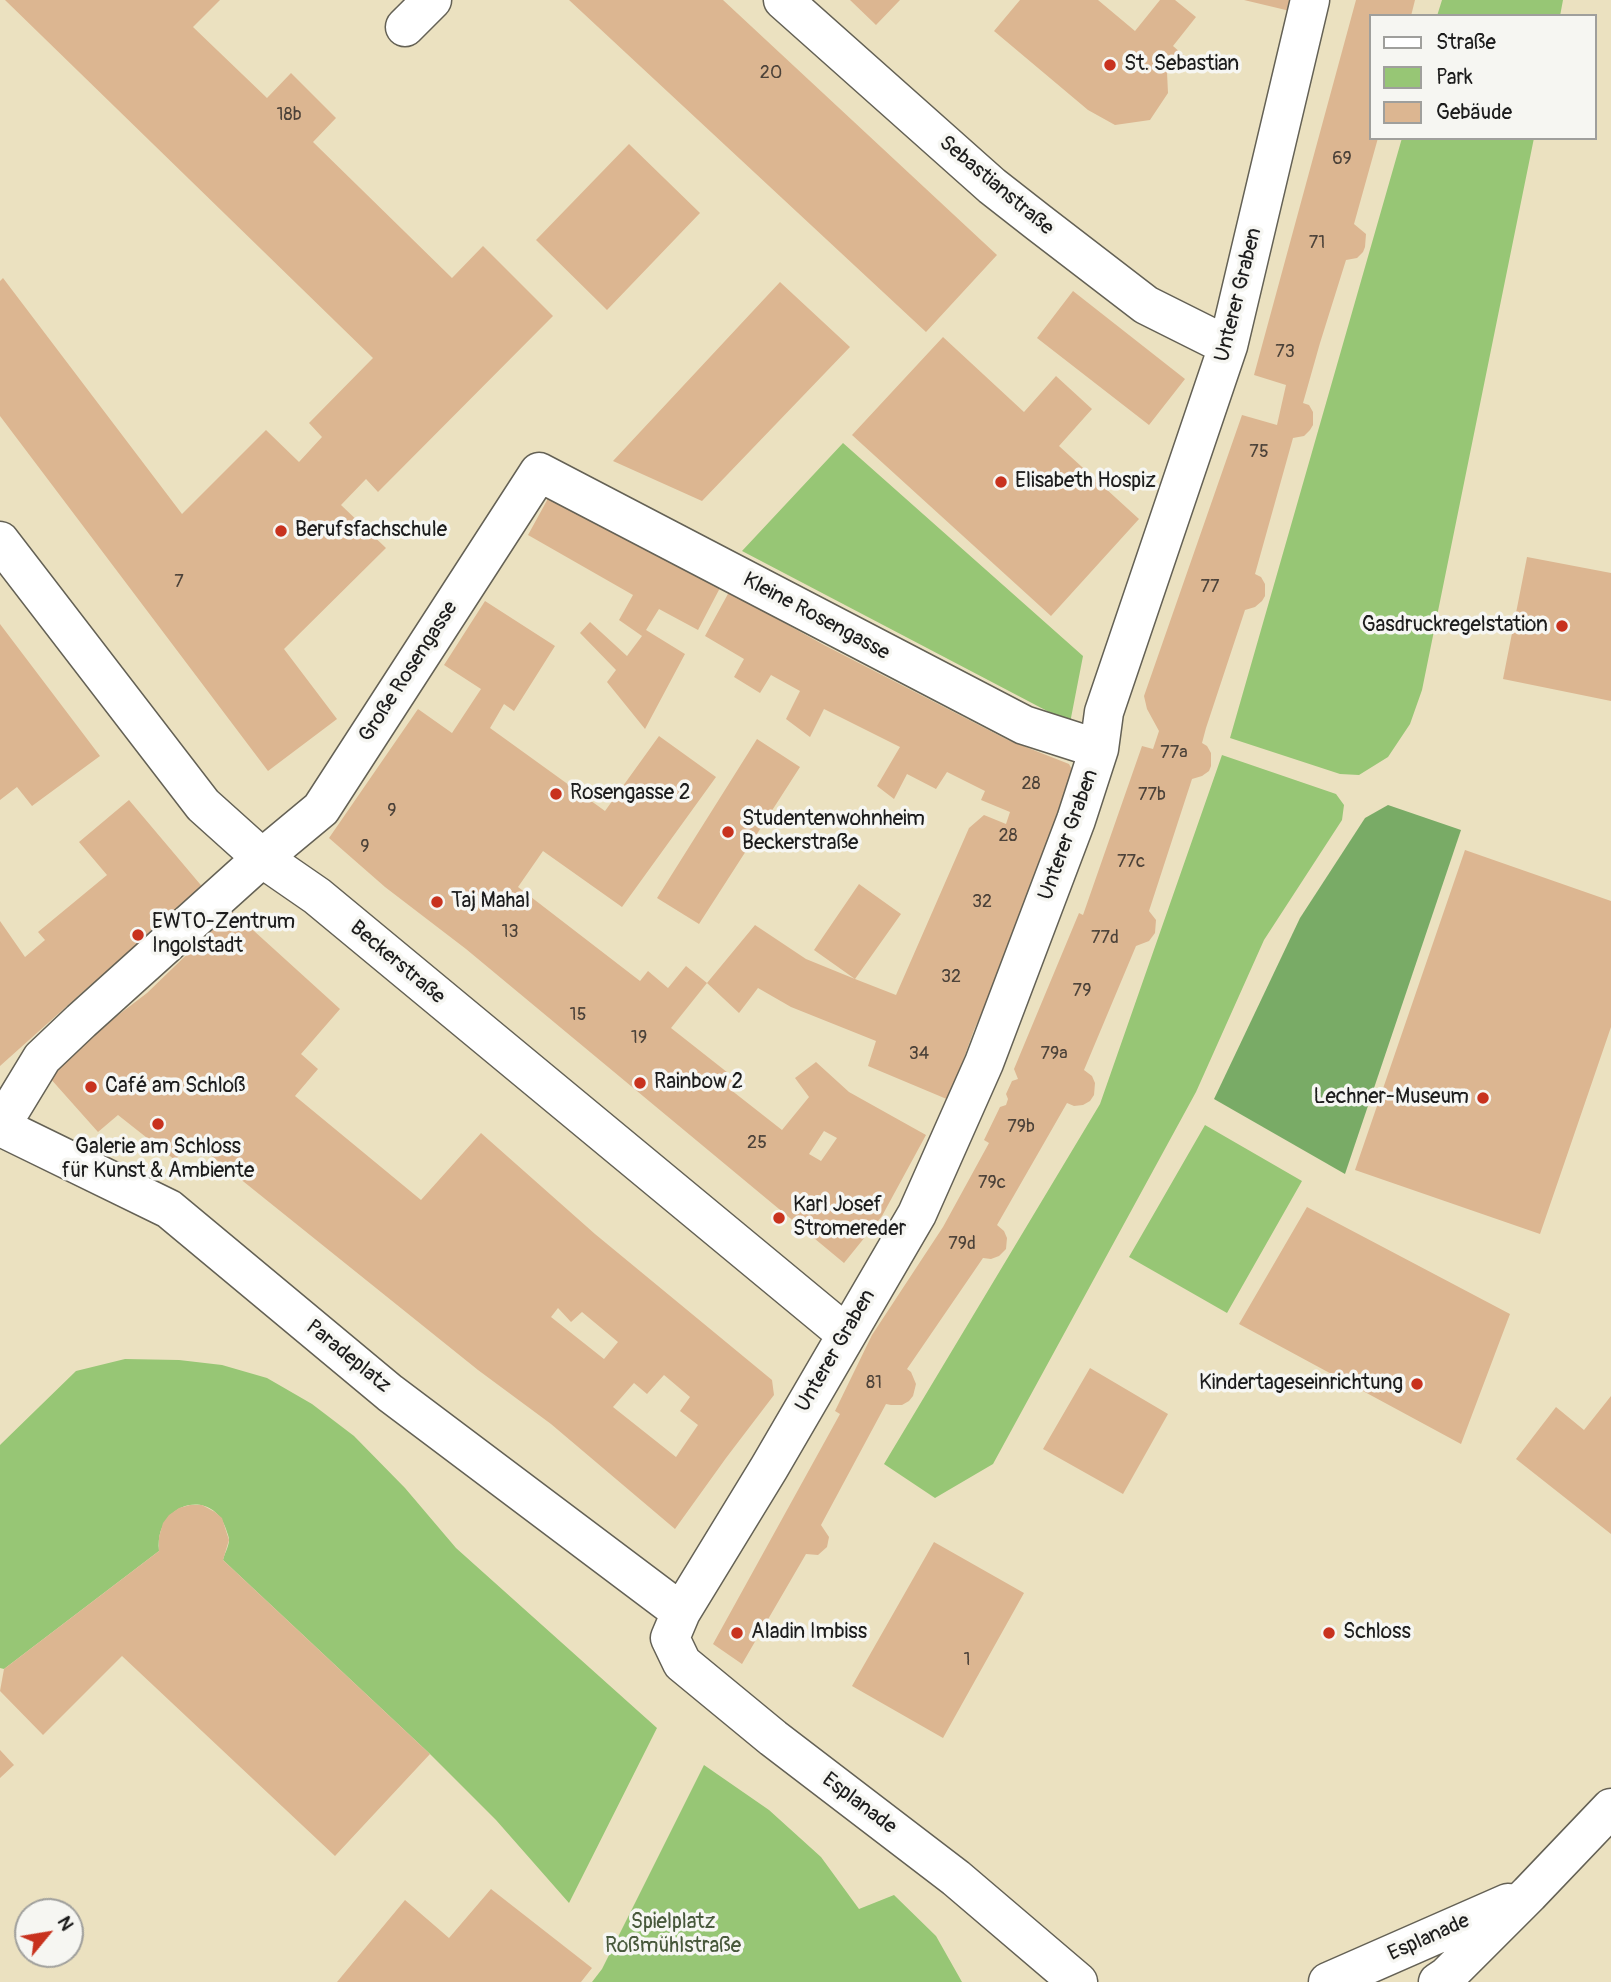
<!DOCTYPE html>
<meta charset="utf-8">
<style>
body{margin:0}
#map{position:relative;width:1611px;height:1982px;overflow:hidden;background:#ebe1c0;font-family:Pangolin,sans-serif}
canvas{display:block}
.legend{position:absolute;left:1369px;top:14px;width:228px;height:126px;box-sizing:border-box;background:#f6f6f2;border:2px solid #9f9f9c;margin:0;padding:9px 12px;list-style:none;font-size:21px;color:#1c1c1c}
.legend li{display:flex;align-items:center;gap:14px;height:35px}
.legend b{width:35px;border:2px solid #9f9f9c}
.north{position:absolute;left:14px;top:1898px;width:70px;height:70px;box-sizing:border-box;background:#f6f6f2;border:2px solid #9f9f9c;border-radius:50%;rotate:60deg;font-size:19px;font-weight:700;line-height:28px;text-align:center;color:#1c1c1c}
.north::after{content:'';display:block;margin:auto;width:24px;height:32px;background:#c8321e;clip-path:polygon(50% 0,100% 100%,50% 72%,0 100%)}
</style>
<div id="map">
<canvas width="1611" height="1982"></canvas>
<ul class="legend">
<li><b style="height:9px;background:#fff"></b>Straße</li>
<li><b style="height:19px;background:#97c675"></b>Park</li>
<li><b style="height:19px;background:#dcb691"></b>Gebäude</li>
</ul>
<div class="north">N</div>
</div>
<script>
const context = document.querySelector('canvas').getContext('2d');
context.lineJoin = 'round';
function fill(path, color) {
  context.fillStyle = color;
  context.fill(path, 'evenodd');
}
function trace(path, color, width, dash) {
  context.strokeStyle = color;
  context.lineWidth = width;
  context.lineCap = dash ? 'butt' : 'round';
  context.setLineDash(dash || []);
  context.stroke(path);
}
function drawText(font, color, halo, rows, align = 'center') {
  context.font = font + ' Pangolin,sans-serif';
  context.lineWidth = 7;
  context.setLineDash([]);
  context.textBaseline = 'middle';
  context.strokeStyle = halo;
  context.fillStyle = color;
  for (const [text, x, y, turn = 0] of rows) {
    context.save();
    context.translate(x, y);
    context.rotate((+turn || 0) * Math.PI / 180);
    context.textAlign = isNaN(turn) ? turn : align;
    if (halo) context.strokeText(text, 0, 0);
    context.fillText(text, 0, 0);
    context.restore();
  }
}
fill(new Path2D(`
 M1442,0H1563L1560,16H1437Z
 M1402,138H1534L1422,690L1410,724L1388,757L1359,775L1340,774L1230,738Z
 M843,443L1083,656L1070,723L742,551Z
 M1222,755L1336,794L1344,805L1342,820L1264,940L1196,1092L993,1464L935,1498L884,1464L1100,1104Z
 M1205,1125L1302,1181L1227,1313L1129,1257Z
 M125,1359L179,1360L222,1365L267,1378L312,1404L354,1436L405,1488L456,1548L657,1728L569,1903L496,1820L430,1754L223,1560C224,1555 229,1546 229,1540C229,1536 227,1533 226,1529C211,1486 154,1504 159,1551L4,1669L0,1668V1445L76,1371Z
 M704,1765L769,1810L821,1857L859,1909L894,1895L936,1936L962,1982H592L602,1969Z`), '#97c675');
fill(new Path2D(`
 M1388,805L1461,830L1345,1174L1214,1099L1300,918L1365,818Z`), '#79ab66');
fill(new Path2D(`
 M5,0H220L193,27L267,98L291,73L336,118L313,142L452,278L483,246L553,316L378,492L366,479L341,505L386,548L284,649L337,719L268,771L0,416V281L3,278L182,514L266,430L299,462L322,437L309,423L373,358Z
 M569,0H723L997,255L926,332Z
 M850,0H900L876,25Z
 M1020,0H1098L1135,31L1160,0H1175L1196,17L1173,46L1188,59L1183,70L1167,72L1168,93L1150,120L1115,125L1088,110L994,31Z
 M1244,0H1292L1290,11Z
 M1356,0H1415L1411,16H1371V138H1378L1354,224L1366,234L1365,247L1363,252L1357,258L1346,260L1320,343L1303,403L1309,405L1313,412V425L1310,430L1304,436L1293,438L1255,574L1261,577L1265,584V596L1262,601L1255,607L1245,610L1206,728L1202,743L1207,746L1211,753V766L1209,771L1202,776L1192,779L1149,911L1156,920L1155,933L1149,941L1136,946L1084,1070L1092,1076L1095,1083L1094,1095L1090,1101L1083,1105L1074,1106L1067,1103L997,1225L1004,1231L1007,1238L1006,1249L999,1256L991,1259L983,1258L907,1369L911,1372L916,1384L913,1396L909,1401L902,1405H891L886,1404L821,1525L829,1537L827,1547L818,1555L806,1554L742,1664L713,1644L840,1414L835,1411L872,1335L943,1227L989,1143L984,1140L1000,1107L1006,1105L1008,1099L1006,1094L1012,1081L1018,1079L1014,1069L1079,913L1083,915L1142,746L1153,749L1159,731L1147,709L1144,696L1242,415L1277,425L1286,385L1254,375Z
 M629,144L700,213L607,310L536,240Z
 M780,282L850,347L702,501L613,461Z
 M1073,291L1185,379L1149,425L1037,338Z
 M943,337L1024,412L1056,376L1092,409L1059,446L1139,519L1051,616L852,435Z
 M551,493L721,586L698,630L659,609L646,630L685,654L645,729L607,682L616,670L580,633L590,622L627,656L642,636L619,620L633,595L528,535Z
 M1527,557L1611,573V701L1503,679Z
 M729,592L824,645L1008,740L1069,764L1076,777L1006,959L974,1030L949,1100L868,1066L876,1041L791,1007L758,988L739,1013L707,983L671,1028L737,1080L731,1090L782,1130L809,1097L795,1078L816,1062L849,1092L926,1135L882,1216L844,1263L466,949L385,887L329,838L418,709L452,733L481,689L444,665L485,601L555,646L514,711L504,704L490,728L605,811L659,736L716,777L622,907L543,851L518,887L640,981L648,971L668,988L686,966L707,983L755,925L806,959L855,979L814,950L859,884L901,914L855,979L896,995L969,828L984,815L1006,824L1010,812L981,800L985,791L947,772L936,789L907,774L894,799L877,786L900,747L824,709L810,737L786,719L800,691L771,675L760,693L734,677L744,659L705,636ZM824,1131L837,1138L821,1161L809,1154Z
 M0,624L100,756L32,806L17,787L0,800Z
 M757,739L800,767L699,924L657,898Z
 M129,800L205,890L86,989L0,1066V921L25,957L45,940L38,932L107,875L79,842Z
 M1465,850L1611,901V1027L1540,1234L1355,1170Z
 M232,911L340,1009L301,1054L318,1069L295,1096L421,1200L481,1133L595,1234L772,1380L774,1395L726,1458L675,1529L551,1424L478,1370L193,1141L175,1160L118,1115L98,1132L49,1077L113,1019L147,993ZM558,1308L571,1322L582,1312L618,1342L604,1359L551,1317ZM664,1375L690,1397L680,1411L698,1425L676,1457L613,1407L634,1383L647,1394Z
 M1307,1207L1510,1314L1461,1444L1239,1324Z
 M1090,1368L1168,1414L1123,1494L1043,1449Z
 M1611,1396V1534L1516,1459L1556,1407L1584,1430Z
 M190,1505H202L215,1512L222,1518L229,1540L223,1560L430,1754L335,1856L122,1656L43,1735L0,1691L4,1669L159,1551V1537L163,1523L169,1515L179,1508Z
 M934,1542L1024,1593L943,1738L852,1686Z
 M0,1750L14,1765L0,1778Z
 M491,1889L592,1968L581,1982H337L405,1900L449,1938Z`), '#dcb691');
const street = new Path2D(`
 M783,0L992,186L1038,222L1146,305L1228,346
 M405,27L432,0
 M0,541L203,805L262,858L317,896L846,1334
 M0,1127L42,1058L81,1021L262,858L321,809L539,472L1024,725L1099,749
 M1,1127L169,1209L390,1393L681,1612
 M1078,1982L956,1878L773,1738L682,1663L670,1638L681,1612L769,1468L917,1214L984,1063L1076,820L1099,749L1104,712L1228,346L1310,0`);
const secondary = new Path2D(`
 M1328,1982L1508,1903
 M1438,1982L1447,1976L1529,1894L1611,1808`);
trace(street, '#646155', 41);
trace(secondary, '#646155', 41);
trace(street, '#fff', 38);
trace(secondary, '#fff', 38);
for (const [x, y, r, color] of [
 [1110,65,7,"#c8321e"],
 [1001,482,7,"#c8321e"],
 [281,531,7,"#c8321e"],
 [1562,626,7,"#c8321e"],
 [556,794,7,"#c8321e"],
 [728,832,7,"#c8321e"],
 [437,902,7,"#c8321e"],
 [138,935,7,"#c8321e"],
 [640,1083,7,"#c8321e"],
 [91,1087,7,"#c8321e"],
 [1483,1098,7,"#c8321e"],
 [158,1124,7,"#c8321e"],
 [779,1218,7,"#c8321e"],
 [1417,1384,7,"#c8321e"],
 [737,1633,7,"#c8321e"],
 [1329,1633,7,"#c8321e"]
]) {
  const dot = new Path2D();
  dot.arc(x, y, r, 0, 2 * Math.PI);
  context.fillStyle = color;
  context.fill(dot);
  trace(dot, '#f6f6f2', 2.5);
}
drawText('18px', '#4c4239', null, [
 ["20",771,73],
 ["18b",289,115],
 ["69",1342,159],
 ["71",1317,243],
 ["73",1285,352],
 ["75",1259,452],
 ["7",179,582],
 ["77",1210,587],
 ["77a",1174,753],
 ["28",1031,784],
 ["77b",1152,795],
 ["9",392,811],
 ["28",1008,836],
 ["9",365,847],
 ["77c",1131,862],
 ["32",982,902],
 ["13",510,932],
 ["77d",1105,938],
 ["32",951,977],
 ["79",1082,991],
 ["15",578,1015],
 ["19",639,1038],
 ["34",919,1054],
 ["79a",1054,1054],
 ["79b",1021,1127],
 ["25",757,1143],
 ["79c",992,1183],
 ["79d",962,1244],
 ["81",874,1383],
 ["1",967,1660]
]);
drawText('21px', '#1c1c1c', '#f6f6f2', [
 ["St. Sebastian",1124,65],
 ["Elisabeth Hospiz",1015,482],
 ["Berufsfachschule",295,531],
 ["Gasdruckregelstation",1548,626,"right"],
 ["Rosengasse 2",570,794],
 ["Studentenwohnheim",742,820],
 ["Beckerstraße",742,844],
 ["Taj Mahal",451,902],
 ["EWTO-Zentrum",152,923],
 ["Ingolstadt",152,947],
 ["Rainbow 2",654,1083],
 ["Café am Schloß",105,1087],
 ["Lechner-Museum",1469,1098,"right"],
 ["Galerie am Schloss",158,1148,"center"],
 ["für Kunst & Ambiente",158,1172,"center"],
 ["Karl Josef",793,1206],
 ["Stromereder",793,1230],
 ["Kindertageseinrichtung",1403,1384,"right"],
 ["Aladin Imbiss",751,1633],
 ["Schloss",1343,1633]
], 'left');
drawText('21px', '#1c1c1c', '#f6f6f2', [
 ["Sebastianstraße",996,186,40],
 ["Unterer Graben",1239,295,-76],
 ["Kleine Rosengasse",816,617,28],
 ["Große Rosengasse",409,672,-57],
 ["Unterer Graben",1069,835,-70],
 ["Beckerstraße",397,963,40],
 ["Unterer Graben",836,1351,-60],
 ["Paradeplatz",348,1357,39],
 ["Esplanade",859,1804,37],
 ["Esplanade",1429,1938,-24]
]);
drawText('21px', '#47583b', '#f6f6f2', [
 ["Spielplatz",673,1923],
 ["Roßmühlstraße",673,1947]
]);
</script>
